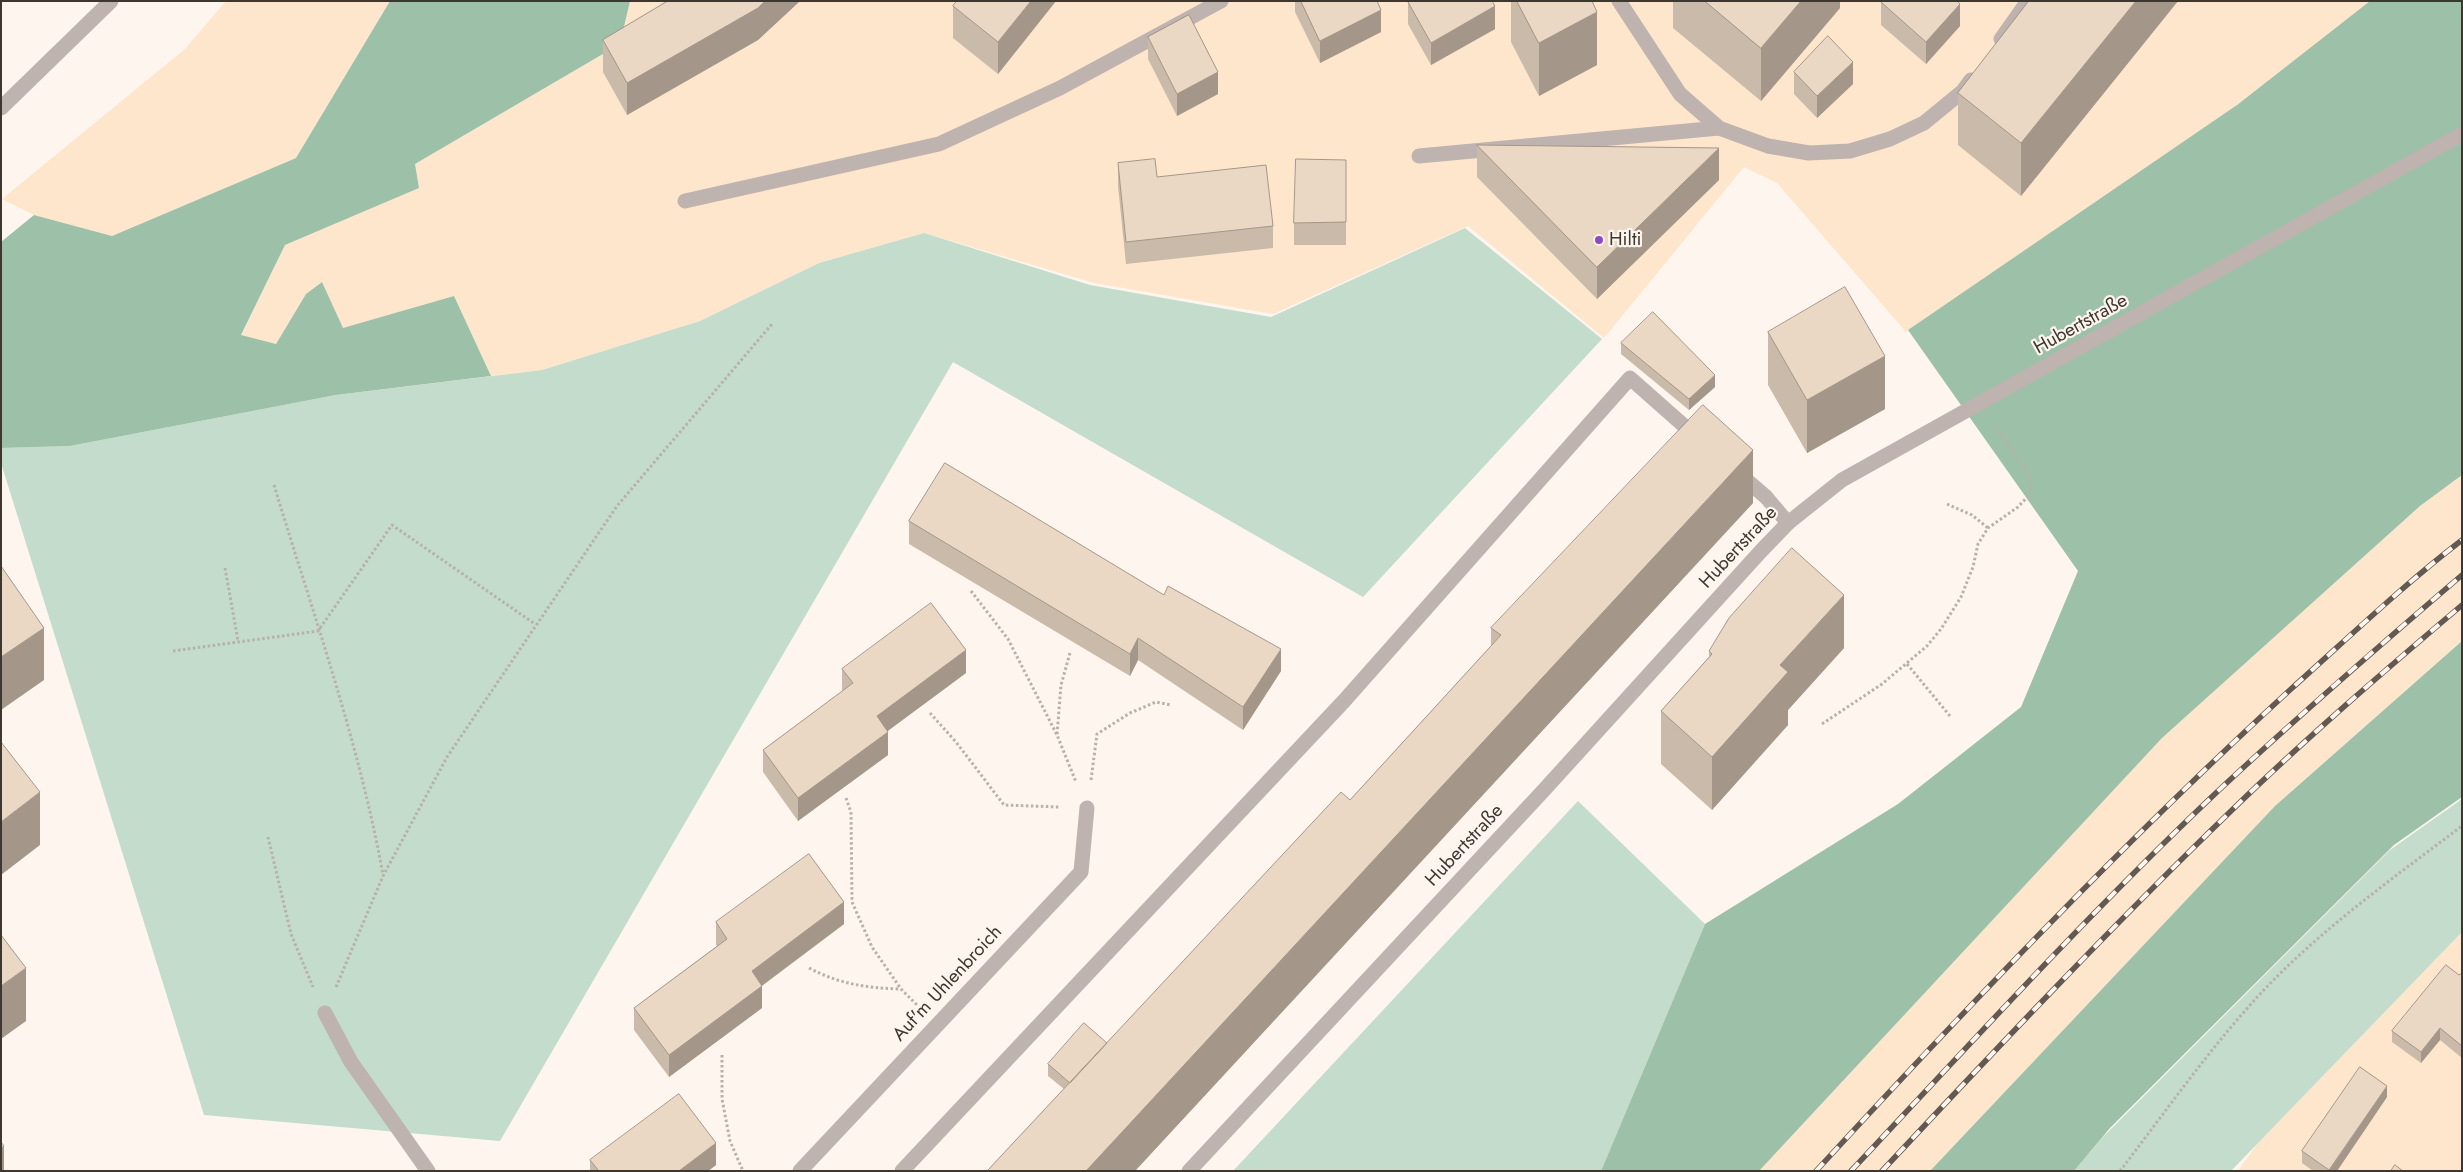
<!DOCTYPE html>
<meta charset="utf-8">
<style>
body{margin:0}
#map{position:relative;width:2463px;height:1172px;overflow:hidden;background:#fdf5ee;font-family:Jost,sans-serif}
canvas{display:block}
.frame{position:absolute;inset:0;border:2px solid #3e372f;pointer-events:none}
</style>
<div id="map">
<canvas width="2463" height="1172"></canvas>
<div class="frame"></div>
</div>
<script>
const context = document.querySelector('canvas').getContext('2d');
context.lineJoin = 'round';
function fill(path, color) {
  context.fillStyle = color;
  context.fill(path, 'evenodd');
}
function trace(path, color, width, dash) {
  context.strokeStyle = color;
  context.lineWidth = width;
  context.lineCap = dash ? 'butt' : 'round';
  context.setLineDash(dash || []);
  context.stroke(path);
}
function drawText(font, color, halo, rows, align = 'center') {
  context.font = font + ' Jost,sans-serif';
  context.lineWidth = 4.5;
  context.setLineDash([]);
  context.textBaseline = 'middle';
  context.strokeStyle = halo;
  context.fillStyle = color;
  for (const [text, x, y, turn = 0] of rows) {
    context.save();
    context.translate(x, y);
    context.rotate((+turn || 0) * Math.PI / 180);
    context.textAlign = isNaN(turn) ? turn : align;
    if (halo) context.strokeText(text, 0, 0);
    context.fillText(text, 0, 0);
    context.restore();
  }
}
fill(new Path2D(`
 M226,1H390L296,158L112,236L34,215L2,199L185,49Z
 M630,1H2370L2233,108L1906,332L1777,183L1744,167L1604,338L1468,226L1273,314L1094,283L924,233L819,263L700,321L542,370L491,376L454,296L343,329L322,282L306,294L276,344L241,336L285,245L419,188L415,164L620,44Z
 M2462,475V641L2275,806L1930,1171H1759L2162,738L2420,506Z
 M2462,932V1171H2238L2257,1144Z`), '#fee6cc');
fill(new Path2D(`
 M1465,228L1602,339L1363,597L953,362L500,1141L204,1115L1,463V448L70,446L336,395L542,370L700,321L819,263L924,233L1090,285L1271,317Z
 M2462,799V932L2231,1171H2074L2102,1138L2390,850Z
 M1578,801L1705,924L1601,1171H1233Z`), '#c3dccb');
fill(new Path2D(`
 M390,1H630L620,44L415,164L419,188L285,245L241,335L276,344L306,294L322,282L343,328L454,296L491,376L336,395L70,446L1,448V242L34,215L112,236L296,158Z
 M2370,1H2462V475L2420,506L2162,738L1759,1171H1601L1705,924L1898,804L2021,707L2078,571L1908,330L2237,105Z
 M2462,641V797L2394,845L2110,1128L2074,1171H1930L2275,806Z`), '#9cc0a8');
trace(new Path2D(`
 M274,485C313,614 359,742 383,875
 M1947,504L1972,515L1988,528
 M225,568L238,641
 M971,591L1008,639L1057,735
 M173,651L318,631L392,525L535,624
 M1070,653L1061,685L1057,735L1076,782
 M1907,664L1950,716
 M930,713L956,742L1004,805L1059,807
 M1822,724L1882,684L1927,646L1941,629L1961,597L1973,567L1978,544L1988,528L2018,507L2031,493V478L1996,427
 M1091,780L1097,734L1130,713L1156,702L1171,705
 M846,798L851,812L852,902L872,947L901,989L917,1005
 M268,837L291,934L313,987
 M809,968C839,984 867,988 900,989
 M336,987L383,876L447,757L617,506L772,324
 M722,1055V1099L730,1141L743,1171
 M2120,1171C2166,1111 2210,1048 2261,993C2320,930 2393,878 2462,826`), '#b8b1a9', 3, [2.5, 2.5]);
trace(new Path2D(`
 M1419,156L1719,128
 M685,201L939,144L1060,88L1221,1
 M1737,472L1766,497L1788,523
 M325,1013L351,1062L428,1171
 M902,1171L1344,701L1630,378L1699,439`), '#beb3ae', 15);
trace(new Path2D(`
 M1619,1L1680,94L1719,128L1768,146L1809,153L1850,151L1890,139L1924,123L1963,91L1971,80
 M2001,39L2028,1
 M800,1171L1081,872L1087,808`), '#beb3ae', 15);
trace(new Path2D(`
 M1,108L111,1
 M1189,1171L1544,790L1761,551L1788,523L1842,480L2462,134`), '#beb3ae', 15);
const rail = new Path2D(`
 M1816,1171C1969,1005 2124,842 2291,689C2347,639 2402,586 2462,540
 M1851,1171C1971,1043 2090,912 2218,791C2297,717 2379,646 2462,575
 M1882,1171C1996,1049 2111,927 2231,811C2305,739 2383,672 2462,605`);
trace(rail, '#615952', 5.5);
trace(rail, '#fdf5ee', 4, [11]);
fill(new Path2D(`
 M668,1H800L758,40L627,115L603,72V40Z
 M1056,1L998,74L953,38V6Z
 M1295,1H1377L1381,32L1320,63L1295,12Z
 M1511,1H1592L1597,65L1539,96L1511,42Z
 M1673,1H1840V8L1761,101L1673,28Z
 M2029,1H2178L2021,196L1958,145V93Z
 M1408,2L1495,29L1431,65L1408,24Z
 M1881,2L1960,26L1926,64L1881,25Z
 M1148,37L1218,94L1177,116L1148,59Z
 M1794,72L1853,84L1817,118L1794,94Z
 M1477,145L1719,180L1597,299L1477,177Z
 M1346,160V245H1294V223Z
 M1118,163L1157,177L1273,226V248L1126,264L1118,186Z
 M1768,332L1885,409L1807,453L1768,385Z
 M1621,343L1715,387L1689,410L1621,354Z
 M1753,503L1135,1171H987L1064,1089L1048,1076V1064L1107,1043L1350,800L1491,646V628Z
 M909,521L1281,671L1243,730L1138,660L1130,676L909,544Z
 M1844,648L1788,710V725L1712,810L1661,764V711L1709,657V651Z
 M842,669L966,673L887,731L888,755L798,821L763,772V750L842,692Z
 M716,922L844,924L762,986V1008L669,1077L634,1030V1008L717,946L716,945Z
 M2462,973V1058L2440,1040L2421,1063L2392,1042V1031L2459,975Z
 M2387,1097L2337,1171H2313L2302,1163V1151Z
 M590,1160L716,1165L708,1171H590Z`), '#cabaa9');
fill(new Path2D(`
 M765,1H800L758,40L627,115V83Z
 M1031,1H1056L998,74V42Z
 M1801,1H1840V8L1761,101V48Z
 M2136,1H2178L2021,196V143Z
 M1960,4V26L1926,64V42Z
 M1495,6V29L1431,65V43Z
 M1381,10V32L1320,63V41Z
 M1597,12V65L1539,96V43Z
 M1853,62V84L1817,118V96Z
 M1218,72V94L1177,116V94Z
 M1719,148V180L1597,299V267Z
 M1885,356V409L1807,453V400Z
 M1715,375V387L1689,410V399Z
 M1753,450V503L1135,1171H1086Z
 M1844,595V648L1788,710V725L1712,810V757L1780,665Z
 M44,628V680L1,710V657Z
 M1138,638V660L1130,676V654Z
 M1281,649V671L1243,730V707Z
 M966,650V673L877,739V716Z
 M888,732V755L798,821V798Z
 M40,792V845L1,875V822Z
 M844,902V924L752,993V971Z
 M26,968V1021L1,1039V986Z
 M762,986V1008L669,1077V1055Z
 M2440,1028V1040L2421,1063V1052Z
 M2387,1086V1097L2337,1171H2329Z
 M716,1143V1165L708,1171H679Z
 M4,1146V1171H1V1148Z`), '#a49789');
const building = new Path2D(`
 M668,1H765L758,8L627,83L603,40Z
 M957,1H1031L998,42L953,6Z
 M1301,1H1377L1381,10L1320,41Z
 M1409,1H1492L1495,6L1431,43L1408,2Z
 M1517,1H1592L1597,12L1539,43Z
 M1705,1H1801L1761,48Z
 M1882,1H1957L1960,4L1926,42L1881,2Z
 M2029,1H2136L2021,143L1958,93Z
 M1189,15L1218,72L1177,94L1148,37Z
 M1828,36L1853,62L1817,96L1794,72Z
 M1477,145L1719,148L1597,267Z
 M1155,159L1157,177L1266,165L1273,226L1126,242L1118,163Z
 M1296,159L1346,160V222L1294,223Z
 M1845,287L1885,356L1807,400L1768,332Z
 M1653,312L1715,375L1689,399L1621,343Z
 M1703,405L1753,450L1086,1171H987L1341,792L1350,800L1501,635L1491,628Z
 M945,463L1164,595L1168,586L1281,649L1243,707L1138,638L1130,654L909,521Z
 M1792,548L1844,595L1780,665L1788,672L1712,757L1661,711L1712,654L1709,651L1729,618Z
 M1,566L44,628L1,657Z
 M931,603L966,650L877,716L888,732L798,798L763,750L853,683L842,669Z
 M1,742L40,792L1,822Z
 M809,854L844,902L752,971L762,986L669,1055L634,1008L727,939L716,922Z
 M1,935L26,968L1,986Z
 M2446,965L2459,975L2462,973V1046L2440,1028L2421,1052L2392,1031Z
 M1084,1023L1107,1043L1070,1083L1048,1064Z
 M2360,1067L2387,1086L2329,1170L2302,1151Z
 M679,1094L716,1143L679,1171H599L590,1160Z
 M1,1142L4,1146L1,1148Z
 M2395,1165L2403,1171H2391Z`);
fill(building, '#ebd8c4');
trace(building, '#a49789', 1);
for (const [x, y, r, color] of [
 [1599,240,5,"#914abd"]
]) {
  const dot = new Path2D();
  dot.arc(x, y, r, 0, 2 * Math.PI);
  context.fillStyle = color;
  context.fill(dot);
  trace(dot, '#fdf5ee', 2);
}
drawText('19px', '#3e372f', '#fdf5ee', [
 ["Hilti",1609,240]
], 'left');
drawText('19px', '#3e372f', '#fdf5ee', [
 ["Hubertstraße",2081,325,-29],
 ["Hubertstraße",1739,548,-47],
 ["Hubertstraße",1465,846,-47],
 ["Auf'm Uhlenbroich",948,984,-47]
]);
</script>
